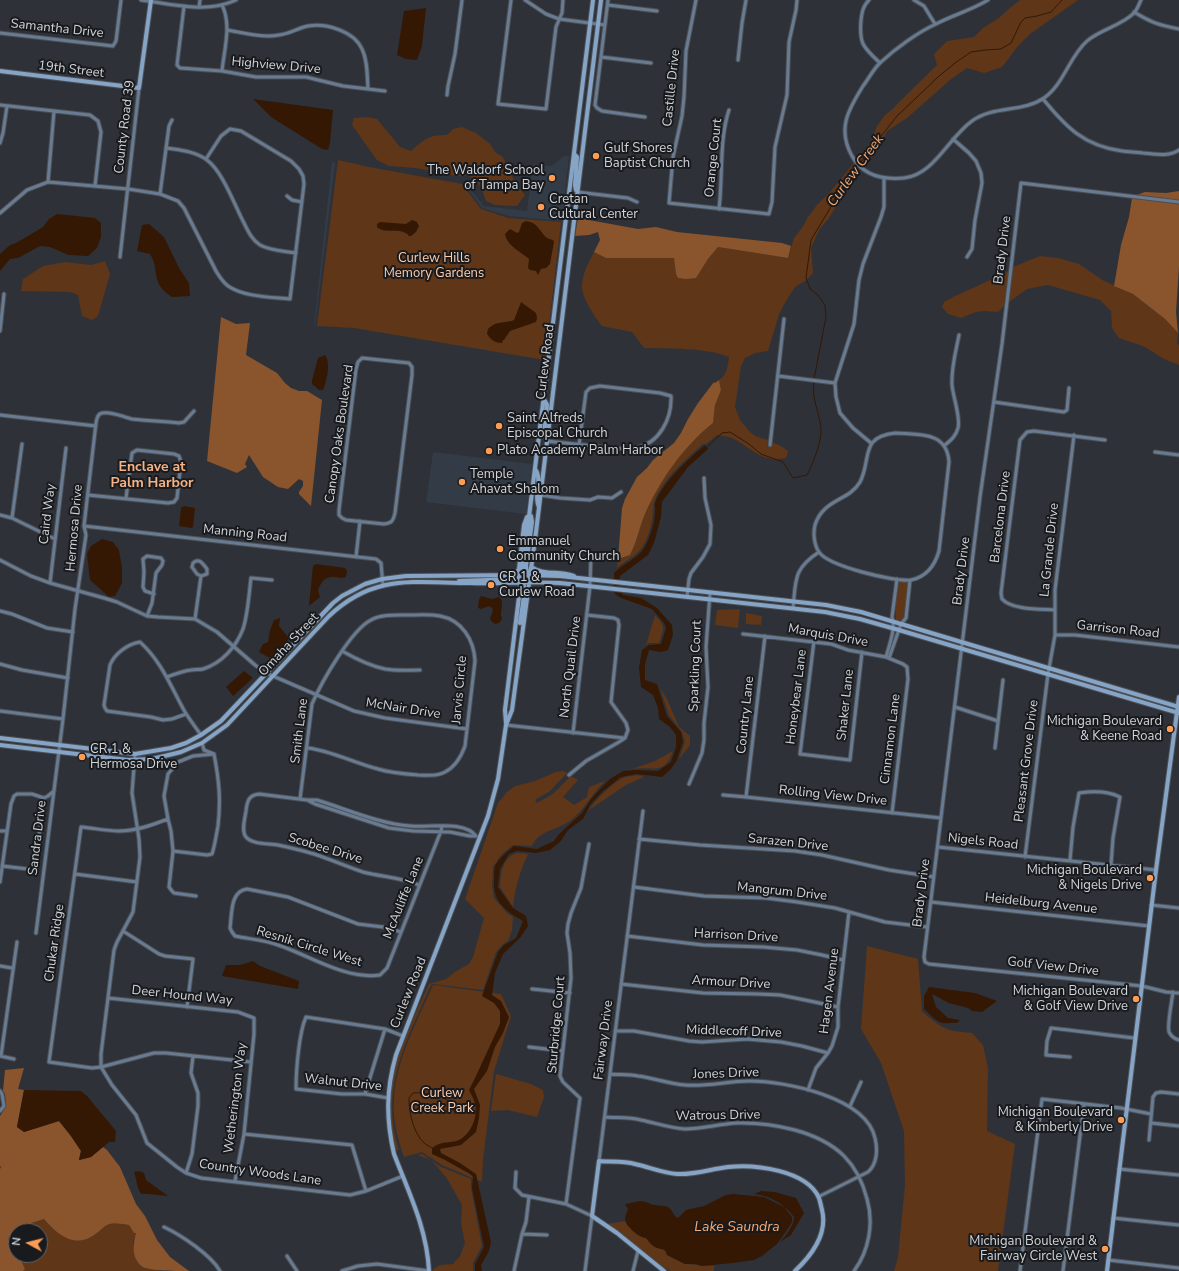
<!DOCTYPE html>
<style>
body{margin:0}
#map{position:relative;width:1179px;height:1271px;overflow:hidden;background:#2e3238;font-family:"Nunito Sans",sans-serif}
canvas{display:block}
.north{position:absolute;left:8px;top:1223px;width:40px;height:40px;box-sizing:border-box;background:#181a1d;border:1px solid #626468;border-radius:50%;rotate:277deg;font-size:11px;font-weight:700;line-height:16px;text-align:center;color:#d1d4d8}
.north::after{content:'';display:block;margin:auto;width:14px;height:18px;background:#fd9c55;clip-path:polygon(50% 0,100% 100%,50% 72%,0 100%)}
</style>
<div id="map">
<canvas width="1179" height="1271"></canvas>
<div class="north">N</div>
</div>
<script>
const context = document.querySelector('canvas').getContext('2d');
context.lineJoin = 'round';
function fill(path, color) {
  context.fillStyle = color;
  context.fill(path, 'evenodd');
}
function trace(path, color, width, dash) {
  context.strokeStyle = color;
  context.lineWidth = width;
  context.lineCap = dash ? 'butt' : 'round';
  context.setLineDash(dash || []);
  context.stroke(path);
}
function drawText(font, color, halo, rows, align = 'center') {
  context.font = font + ' "Nunito Sans",sans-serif';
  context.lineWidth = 4;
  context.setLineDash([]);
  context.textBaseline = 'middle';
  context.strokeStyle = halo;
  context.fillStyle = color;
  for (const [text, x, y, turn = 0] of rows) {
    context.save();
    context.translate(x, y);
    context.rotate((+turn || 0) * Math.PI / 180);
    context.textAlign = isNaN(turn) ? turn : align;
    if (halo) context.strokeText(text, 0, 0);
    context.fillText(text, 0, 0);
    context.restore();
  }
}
fill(new Path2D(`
 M564,156H569L562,221L509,216L482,208L464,184H466L484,206L527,211L533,164L552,166Z
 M332,162L335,163L315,326H314Z
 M433,452L532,464L526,514L426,502Z`), '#323b46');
fill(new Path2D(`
 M1020,0H1078L1030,34L1018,46L1002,67L984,73L967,68L950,80L907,118L887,131L877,150L871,158L861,165L857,160L872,140L877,126L885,115L894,108L897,104L937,65L934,54L947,41L974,37L983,28L999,18L1011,7Z
 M367,117L377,119L400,147L411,151C425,139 428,135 447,135L453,129L462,127L476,133L490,144L496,153L502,156L510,170L514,181L525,195L517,206L495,205L486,201L481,187L470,176H457L416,168L389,166L377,160L352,125L354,118Z
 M338,160L369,167L462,184L481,209L508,218L561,222L545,360L354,328L317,326Z
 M854,163L859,168L829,218L819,230L811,248L813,273L805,281L795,287L786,301L779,314L768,351L755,353L745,358L741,366L735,407L740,420L749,431L755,436L768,440L767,447H771L772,442L781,446L788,451L786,458C760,463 753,448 732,438C727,436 721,436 717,435L706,444H703C685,460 663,479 654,502C653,505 654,508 653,511C653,522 647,544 639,551C633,558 624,561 617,568L618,559L630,555C637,542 639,528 645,514C660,480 684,446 713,423L715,405L721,390L719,380C727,375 728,365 729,357C704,347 671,349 644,348L632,332L602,326C595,317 582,298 582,287C582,275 588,263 594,252L606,258H675L676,274L696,278L708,259L718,247L788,258L794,238L802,228L808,217L817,205L830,192Z
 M1040,256L1058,258L1079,264L1104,281L1133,294L1165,319L1178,333L1177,343L1179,346V365L1164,359L1145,347L1119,338L1112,328L1111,311L1100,300L1093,298L1048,285L1027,289L1009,302L1013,267Z
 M105,261L110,274L98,316L92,320L82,316L78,295L70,292L21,291L23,279L43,266L65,262L91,265Z
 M1009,270L1004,306L998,312L984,311L976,312L961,318L948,314L942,307L944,302L955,296L1004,274Z
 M900,581H907L908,584L904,616L903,619L900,621L896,620L895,604L898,583Z
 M740,609L738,628L715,625L717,610Z
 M746,613L762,616L761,625L746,624Z
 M655,615C666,627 664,628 659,643H649L646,645Z
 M660,688L667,699L679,727L690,736V745L679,759L685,742L682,732L669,715Z
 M673,751C665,776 652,766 632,769L655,761Z
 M563,771L567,773L550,791L535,800L537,803L553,794L571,776L578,780L563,797L574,805L587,797L589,787L605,781C592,794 584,810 570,821C557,830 539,830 532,846L513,845L501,855L493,867L492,885L494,898L507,913L513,917L512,930L508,941L503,944L496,952L483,990L433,984L431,985C407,1040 379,1089 399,1150H396C379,1083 402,1043 429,984L446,979L455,972L469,964L473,957L484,918L465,899L498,803L507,792L515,786L535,781L556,772Z
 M637,775L644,777L626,785L589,810C594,801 612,784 621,779C626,776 632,776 637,775Z
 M517,853L528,854C520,871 515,888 513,907L500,887C501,873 502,858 517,853Z
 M867,946L918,959L922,1011C942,1029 946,1031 972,1033L983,1045L988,1068L987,1131L1015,1144L998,1271H894L898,1257L905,1185L904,1131L881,1063L861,1029Z
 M433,985L501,994L511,1016L494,1071L483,1160L482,1182L442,1165L422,1152L404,1157C398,1139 392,1119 394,1100C396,1059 417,1022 433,985Z
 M496,1074L531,1084L543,1090L544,1097L537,1117L508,1110L491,1111Z
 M422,1154L441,1167L471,1179V1188L482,1246L473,1263V1271H433L432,1270L440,1265L453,1264L460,1256L465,1243L461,1223L462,1205L446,1177L431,1160L418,1155Z
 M44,1219C55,1232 71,1247 89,1238C96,1235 101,1229 107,1225C114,1222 122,1224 129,1225L134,1233H136L133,1242L135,1257L143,1267L162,1271H23L25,1269L18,1255H40V1231H16V1253L10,1248L8,1239L19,1227Z
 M625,1221L637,1235L646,1238L651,1244L657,1248L664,1249L666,1251L667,1255L685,1264L714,1266V1271H670L649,1257L607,1224Z`), '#5f3617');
fill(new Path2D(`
 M1179,191V200L1137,195L1145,192L1166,193Z
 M1132,198L1179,204V267L1176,312L1178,333L1165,319L1133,294L1114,286L1121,245L1129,217Z
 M578,218L638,229L656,227L677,232L782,243L791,246L788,258L718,247L708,259L696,278L686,279L678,278L676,274L674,258H606L594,252L600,240L598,232L589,235L575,236Z
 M221,317L236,324L250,323L246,355L277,373L285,383L291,388L299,391H307L322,400L311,506L299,494V492L303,486V481L299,479L288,489L278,487L263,477L249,455L245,464L247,467L237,473L207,461Z
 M719,380L721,390L715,405L713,423C684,446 660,480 645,514C639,528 637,542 630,555L618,559L622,508L625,499L637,477L647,468L653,460L674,443L681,433L688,419L698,403L714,382L715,383Z
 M24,1068L18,1089L24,1090L17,1127L24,1132L59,1121L71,1136L81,1151L79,1160L91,1157L103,1147L107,1150L120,1167L136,1204L145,1216L157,1240L170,1257L189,1271C180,1271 149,1271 143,1267C131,1259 133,1244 136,1233H134L129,1225C122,1224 114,1222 107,1225C101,1229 96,1235 89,1238C71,1247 55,1232 44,1219L19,1227L8,1239L10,1248L16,1253V1255L19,1256L25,1269L23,1271H0V1169L1,1167L0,1166V1116L6,1106L5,1094L3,1091L5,1070Z`), '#8a542c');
fill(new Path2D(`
 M426,8L422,46L417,60L406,59L397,55L404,11Z
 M253,99L333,110L330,143L328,150L322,149L271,117Z
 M57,214L95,218L101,223V237L97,248L88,256L68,255L50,247L40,246L18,258L10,259L0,271V254L10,245L16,243L43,227L49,219Z
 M412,220L417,222L419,226L416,232L411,236H409C401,226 385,235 377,227V224L380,222L406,224Z
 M526,221C536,222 539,229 544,235C546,238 549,239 553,240L554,242L550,264L546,268L541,269L538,275L536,271L530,270L528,268L529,259C520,251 507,246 505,234L510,229L517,233L519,232L522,223Z
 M149,224L164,237L179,268L189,283L190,296L172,297C166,293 161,289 158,282C154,271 157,265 150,254L137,251L142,225Z
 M521,302L536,313L537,318L536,322L510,331L504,340H503L502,343C495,343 491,340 487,334L488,329C497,320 504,324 514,320Z
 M325,355C331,362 327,381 323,390H319L312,384V380L318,358Z
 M705,445L708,449L688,467L662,502L661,517L654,543L648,555L620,576C619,583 618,589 623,595L641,598L657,608L672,625L673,635L668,650L661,652L649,650L645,665V680L657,684L667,716L681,732L683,742L677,760L671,769L662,777L637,774L621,777L602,792L590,805L583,819L568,830L561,841L550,850L536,853L517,851L509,854L500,869L498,887L513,908L526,916L528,926L520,938L503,954L495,973L492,995L501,1001L509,1017L503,1033L495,1047L487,1071L474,1089L480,1105L479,1118L476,1132L461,1145L440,1149L441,1153L460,1163L476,1174L491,1242L489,1251L481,1265L482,1271H475V1264L484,1247L472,1188L473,1177L470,1174L445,1160L432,1154V1148C442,1140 450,1144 459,1140C471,1134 478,1117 475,1104C474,1099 471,1094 469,1090L475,1078L500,1024V1011L494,1003L482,996L498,952L504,945L516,938L523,921C505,911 492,901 494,879C494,875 494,870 495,866C499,858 507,852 514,846L537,849L554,841L558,835L582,813L591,799L601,788L610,779L623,771L636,770L658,771L671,762L676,747V735L670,727L659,719L658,708L653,695L641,687L639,668L642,650L649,645L661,644L666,628L664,623L652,609L621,598L615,594L614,586V573C623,564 634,560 641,552C648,545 655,523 655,512C656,509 654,506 655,503C663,482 688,459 705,445Z
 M184,506L195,508L193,527L191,528L179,526L181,508Z
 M102,539L113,542L119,550L122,568V583L115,596L109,597L90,580L89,572L87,554L91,546Z
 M316,564L345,568L347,571L346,577C340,579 339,577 334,577C324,576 321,583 318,590L320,597L309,606L313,566Z
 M481,596L492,599L499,597L501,599C504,606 499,612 502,619L499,623L495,624L491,621L490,618L493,611L492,608L489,606L481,609L478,608L479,600Z
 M280,618L279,626L288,637V640L272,658L268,657L259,652L263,644L268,642L270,630L274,620Z
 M244,671L253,678L233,696L226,687Z
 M253,961L260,966L299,981L298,989L222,976L226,965H240Z
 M929,987L975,993L997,1001L982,1012L972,1011L968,1008L949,1003L932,994L936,1007L948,1018L960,1020L957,1023C951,1022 949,1024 943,1023C937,1023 929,1013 924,1009V996Z
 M24,1090L81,1091L87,1096L116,1131L115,1142H109L91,1157L79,1160L81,1151L71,1136L59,1121L24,1132L17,1127Z
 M139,1171L144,1173L146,1180L168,1196L148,1194H141C136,1187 137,1179 134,1172Z
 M761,1191L775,1192L796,1198L804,1213L791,1235L780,1242C786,1235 794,1226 794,1217C784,1204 771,1196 754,1194Z
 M733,1194L764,1197L784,1207L792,1217V1222L787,1230L777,1244L762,1256L754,1260L733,1263L702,1266L695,1264H685L667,1255C665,1248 663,1250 657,1248C652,1246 649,1242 646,1238C640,1238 625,1226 625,1219C625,1216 627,1212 628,1209L625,1204C633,1203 639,1200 646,1202C650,1203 652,1205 655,1205C660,1206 663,1205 668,1207C673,1210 673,1216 678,1218L686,1210L704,1206L726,1195Z`), '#341804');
trace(new Path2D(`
 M814,379L826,317L825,305L818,295L810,289L806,278L811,240L829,210L841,187L897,116L938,77L955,63L971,52L985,50L1001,49L1011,43L1021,22L1025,18L1037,16L1051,12L1062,0
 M706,448L722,433L730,432L749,444L761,454L783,462L793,478L807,475C813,464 822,440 821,429C820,413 811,399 814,382
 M432,1148C430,1146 426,1145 424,1143C413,1132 409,1113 409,1098L413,1093C424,1092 444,1094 452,1105C453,1107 454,1111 455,1114`), '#341804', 1);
const street = new Path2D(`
 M141,0C171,4 207,14 236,0
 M511,0L498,104L546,109L556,27L562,13L563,0
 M525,0L546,14L559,19L605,25
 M608,0L595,105L597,108L602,111L645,117
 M696,0L686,51L684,97L682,116L673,157L669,203L769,214L772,202L775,147L787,95L789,42L796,10L797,0
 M869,0C863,6 862,12 861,20C859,44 863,47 880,63
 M914,0L924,6L935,24
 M988,0C972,10 953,15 936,24C918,32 895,49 881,62C874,68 869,78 863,86C848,110 837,129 852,156C863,176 883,180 904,178C934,175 949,137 972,121C994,105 1022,113 1044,98C1064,84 1069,57 1087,41C1101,29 1121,26 1134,13C1137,10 1139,4 1141,0
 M608,5L657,11
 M184,6L177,65L180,68L222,71L256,77H306L343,86L385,91
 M199,7L200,0
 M1134,12C1152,23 1159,25 1179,29
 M227,30C244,33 262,38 279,35C289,34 298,28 308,26C326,23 354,31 362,49C368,61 367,76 368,89
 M0,33L113,46L116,41L121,0
 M601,57L651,63
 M738,60L742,23L746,0
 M222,71C224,50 232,25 222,5
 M447,95L448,86L455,54L462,0
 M1043,99C1066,127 1084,146 1122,151C1129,152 1136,152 1143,153C1155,154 1169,157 1179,150
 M0,105L90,115L98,121L101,132L95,186
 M953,139L969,153L976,161L981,173L982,183L975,220L972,249L967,257
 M0,143L3,133L7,106
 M166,148C179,150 195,151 207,160C223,172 234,204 244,223C248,231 252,240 260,245C271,251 284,251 296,253
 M48,182L54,111
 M577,192L628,198L637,202
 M160,194L169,126L172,120
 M287,196L292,200L302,202
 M1179,202L1021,183L1002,344L980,497L924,957L925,962L929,964L1142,986L1166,992L1179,993
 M719,209C723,177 719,140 729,110
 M0,213L27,190L48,182L128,189L160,194L178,201L184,208L216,271C219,276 223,282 228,286C244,297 271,297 290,299L304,184L303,176L299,169L291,161L241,131L230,129L221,136L206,159
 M120,257L139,88
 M0,331L4,294
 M362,358L409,363L412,367V375L395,513C393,521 392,523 384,524L346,520L342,518L339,515V510L356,369L358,362Z
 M778,376L835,383
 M994,402L1064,412L1067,410L1069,388
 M0,415L96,426
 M895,433C919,435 947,431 949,462L939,551C935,565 926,577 911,580C894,582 828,566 819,552C814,545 813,533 815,525C823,499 849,501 860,482C872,459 859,437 895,433Z
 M546,441C563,443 579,445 596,446C609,448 622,450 636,448C660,443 672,418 671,396L660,393L600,386L590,388L586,392L579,445
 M871,443L853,428L840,413L836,397L835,383L854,324L859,280L863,264L881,217L884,207V178
 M770,445L784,319
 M945,445C951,440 956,436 958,428C961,418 953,397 952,385C951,368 956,351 959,335
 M1155,452L1179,455
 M88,495L168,503L174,502L177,498L181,462L179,456L174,454L137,450L132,453L126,498
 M540,495L560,498L590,500L598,497L612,498L621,492
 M0,515L12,518L55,539
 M12,518L22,444
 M84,526L376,559L381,563L383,586
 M356,557L360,521
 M0,560L31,576L50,583L104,598L117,602L147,616L158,617L195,619L217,632L255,665L266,673L354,711L385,718L467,729
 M50,583L66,448
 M687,597L689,579L691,573L703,557L710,544L711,525L705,498L704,478
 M793,608C796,580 793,569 819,552
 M1055,610C1040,609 1012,610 1002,599L1001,593L1020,440L1027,432L1034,431L1105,440
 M0,611L12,614L47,628L73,632
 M147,616L152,603L156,573L162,565L163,561L161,558L147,556L143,559L144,572L143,587L145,591L154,594
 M195,619L201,576L197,574L192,567L193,563C199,557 203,564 207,569V574L201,576
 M743,634L831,644L848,650L886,657L903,664L907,667L908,679L892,813
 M1055,635H1075L1179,647
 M814,641L800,754L850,760L862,652
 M342,651C356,659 370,666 385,669C397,671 408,670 420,670
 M886,657C889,646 896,628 892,617L897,579
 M889,658L901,624L906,618L910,580
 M0,664L22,670L68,678
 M167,677C175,674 183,671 191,670C195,669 199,670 203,669C222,663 236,647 243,629C248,614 249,593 251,578L272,580
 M955,707L998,721
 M0,711L63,719
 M186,714L172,719L163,720L151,717L107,711L105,708L104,705L110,665C115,653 128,644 140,642C162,662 171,687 185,712C190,720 196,728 201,735
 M506,725L624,738
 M573,733L590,586L591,555
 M995,748L1003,680
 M135,754L132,793L139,839L140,857L133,912L117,942L114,950L101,1054V1067L112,1085L136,1115L147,1143L177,1167L186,1173L201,1178L350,1195L366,1191L403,1176
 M569,775L586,761L619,742L625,738L628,730L626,723L611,702L619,625L618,620L614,618L587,615
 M689,784L702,753L704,740V723L708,687L706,647L710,593
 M723,795L746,797L941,818
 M746,797L765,636
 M44,798L48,796L54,791
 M300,799L312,704C321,683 351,630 371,620C381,614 396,615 407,615C418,615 430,614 440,616C462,620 474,640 475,661L465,746C461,757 455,767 445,772C437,777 426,775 418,775C404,774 391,773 378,769C354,763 332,751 308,748
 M309,801L315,804L389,828L413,831L450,832L470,836H476
 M168,819C152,825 136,831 119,831C106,831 94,828 81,827L49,1062L92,1068L101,1067L154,1053H166L251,1062
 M0,831H7
 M639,839L700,845L795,851L822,855L889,870L934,877
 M938,847L1156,870
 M173,851L207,855L212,854C215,845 216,836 218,826C221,799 219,780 214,754L204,750L202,743
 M1025,857L1048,674L1055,635V590L1074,435
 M1070,860L1073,827L1079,793C1092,791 1108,791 1120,797L1113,838L1111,865
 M2,866L28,869L33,867L36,857L44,798
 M75,874L137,882
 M0,882L11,804L14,796L17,794H32L44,798
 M419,885C400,877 382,877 363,872C348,867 334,861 320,856C306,851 292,848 278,845C269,843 253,845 246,837C241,831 245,818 246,811C247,801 249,795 259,794L307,800H317C346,809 380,824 411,826C429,828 464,820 476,836
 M634,887L704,896L766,898L797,902L835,908L885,922L927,927
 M196,896L174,893L172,891L169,887L173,851L171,831L168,819L164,796L168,774L178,762L193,756L214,754
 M931,902L1149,926
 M1151,905L1179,908
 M123,931L159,954L165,956L193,959L187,1007
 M401,932L383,927L358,924L288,897L247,889C230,891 232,914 230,928L232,932L235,936C249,939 264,940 278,945C309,955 345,980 380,975L387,968L441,831L442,826
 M36,933L63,719L75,609L86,535L84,526L96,423C97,419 97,414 102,413C112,411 123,417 132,419C148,421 163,421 179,423L184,422L194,411
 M627,936L703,945L763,947L797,950L822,955L843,960
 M0,966L12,968
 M621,984L703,993L758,994L780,995L805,1000L838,1007
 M532,989L570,993
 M1173,992C1172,1001 1167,1024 1169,1032C1171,1036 1175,1039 1179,1040
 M108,998L238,1012L254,1018V1034L244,1134L235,1181
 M615,1031H634L689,1041L702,1042L747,1039L781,1042L802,1046L828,1053
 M529,1047L563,1051
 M0,1056L14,1059
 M1,1056L17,942
 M1070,1057L1046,1055L1047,1041L1051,1028C1079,1031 1107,1035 1135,1038
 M610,1074C619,1075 629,1074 638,1076C654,1078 669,1084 685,1085C706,1087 728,1081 749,1081C785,1081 866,1097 875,1138C878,1150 877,1164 868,1172L818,1197
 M808,1090L816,1068L828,1053L832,1046L838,1027V1007L849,912
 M0,1091L2,1094L4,1106L0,1111
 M365,1094L385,1029
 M388,1098L365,1094H342L296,1089C296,1071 299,1032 306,1017L385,1029L403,1036
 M850,1106L861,1082
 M605,1117C617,1118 629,1117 641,1120C656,1123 670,1128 685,1129C702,1129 719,1124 737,1123C771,1122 819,1131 844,1156C856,1168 863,1183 867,1199C874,1223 869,1251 854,1271
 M1151,1123L1179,1126
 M244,1134L352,1145L366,1191
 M1149,1140L1153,1097L1156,1093L1161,1092L1179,1094
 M599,1161L643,811
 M1119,1169L1179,1175
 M516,1172L515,1188L522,1195L566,1204L592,1216L585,1271
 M186,1173L192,1154L198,1106V1093L191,1073L193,1056
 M566,1204L580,1098L563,1082L560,1076L571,978L570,953L567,933L568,924L571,913L581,888L589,844
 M1113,1218L1179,1225
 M164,1227C181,1235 211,1255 220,1271
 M522,1234L547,1235
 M287,1256L297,1271
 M1108,1260L1179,1268
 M342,1271L358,1266L377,1264L429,1271
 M514,1271L522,1234L526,1222L529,1197
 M633,1271L638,1251
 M1020,1271L1042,1099L1121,1108L1151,1114
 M1063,1271L1084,1104`);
const secondary = new Path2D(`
 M0,71L139,88L151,0
 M574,154L577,157L575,185L576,190
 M545,401L547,405L544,434L546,439
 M535,469C543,479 533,495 539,507
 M531,569V567C544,576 560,570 574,576
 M515,575L519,569L524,525L527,517
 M529,576L527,572L526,566L532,522L531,516
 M459,581L516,579L522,578
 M520,623L525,589L522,581
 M506,723L505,710L593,0
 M0,738L135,754L171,748L186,743L201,735L221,721L333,603L342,596L365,584L382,579L406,576L530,575L560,576L826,605L861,612L1179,707
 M0,745L128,760L152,759L181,752L202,743L227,725L329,616C375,573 414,583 471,583C501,584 530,581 560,583L825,612L860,619L899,630L1179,713
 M429,1271C427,1229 409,1193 394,1154C386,1119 386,1090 396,1055L488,816L498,779L506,725L512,710L536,532L601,0
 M664,1271L617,1233L592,1216L599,1161C610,1162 624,1161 635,1164C649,1167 662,1173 677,1174C694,1175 711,1169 728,1167C754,1164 807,1170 819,1198C820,1201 821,1206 822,1210C828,1234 812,1255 795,1271
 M1107,1271L1156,870L1179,697`);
trace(street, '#4b4f55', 5);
trace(secondary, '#4b4f55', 6);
trace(street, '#687b91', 3);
trace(secondary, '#86a4c6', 4);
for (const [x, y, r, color] of [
 [596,156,4,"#fd9c55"],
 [552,178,4,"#fd9c55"],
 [541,207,4,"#fd9c55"],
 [499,426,4,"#fd9c55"],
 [489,451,4,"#fd9c55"],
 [462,482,4,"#fd9c55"],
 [500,549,4,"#fd9c55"],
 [491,585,4,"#fd9c55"],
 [1170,729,4,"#fd9c55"],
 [82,757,4,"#fd9c55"],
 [1150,878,4,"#fd9c55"],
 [1136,999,4,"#fd9c55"],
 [1121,1120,4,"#fd9c55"],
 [1105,1249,4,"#fd9c55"]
]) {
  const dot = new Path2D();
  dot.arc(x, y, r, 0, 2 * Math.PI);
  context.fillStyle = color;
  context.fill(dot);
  trace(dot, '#181a1d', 1.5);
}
drawText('13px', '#d1d4d8', '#181a1d', [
 ["Samantha Drive",57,29,6],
 ["Highview Drive",276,66,5],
 ["19th Street",71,70,7],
 ["Castille Drive",672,88,-84],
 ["County Road 39",125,127,-83],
 ["Orange Court",714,158,-84],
 ["Brady Drive",1003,250,-83],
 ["Curlew Road",546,362,-83],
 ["Canopy Oaks Boulevard",340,434,-82],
 ["Caird Way",48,514,-83],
 ["Barcelona Drive",1001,517,-83],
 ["Hermosa Drive",75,528,-85],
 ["Manning Road",245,534,6],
 ["La Grande Drive",1050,550,-84],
 ["Brady Drive",962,571,-83],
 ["Garrison Road",1118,630,6],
 ["Marquis Drive",828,636,10],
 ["Omaha Street",289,645,-47],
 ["Sparkling Court",696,666,-88],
 ["North Quail Drive",571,667,-83],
 ["Jarvis Circle",460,690,-85],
 ["Honeybear Lane",797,697,-83],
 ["Shaker Lane",846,705,-84],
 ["McNair Drive",403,709,9],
 ["Country Lane",746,715,-84],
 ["Smith Lane",300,731,-83],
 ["Cinnamon Lane",891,739,-83],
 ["Pleasant Grove Drive",1027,761,-83],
 ["Rolling View Drive",833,796,6],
 ["Sandra Drive",38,838,-83],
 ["Nigels Road",983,842,6],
 ["Sarazen Drive",788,843,6],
 ["Scobee Drive",325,849,17],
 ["Mangrum Drive",782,892,6],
 ["Brady Drive",922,893,-83],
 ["McAuliffe Lane",404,898,-68],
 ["Heidelburg Avenue",1041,904,6],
 ["Harrison Drive",736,936,3],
 ["Chukar Ridge",55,943,-82],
 ["Resnik Circle West",309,947,17],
 ["Golf View Drive",1053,967,6],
 ["Armour Drive",731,983,3],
 ["Hagen Avenue",830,991,-83],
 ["Curlew Road",409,993,-68],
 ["Deer Hound Way",182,996,6],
 ["Sturbridge Court",557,1025,-85],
 ["Middlecoff Drive",734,1032,2],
 ["Fairway Drive",604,1040,-83],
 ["Jones Drive",726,1074,-2],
 ["Walnut Drive",343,1083,6],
 ["Wetherington Way",236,1098,-83],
 ["Watrous Drive",718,1116,-1],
 ["Country Woods Lane",260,1173,8]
]);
drawText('13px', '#d1d4d8', '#181a1d', [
 ["Gulf Shores",604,149],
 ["Baptist Church",604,164],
 ["The Waldorf School",544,171,"right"],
 ["of Tampa Bay",544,186,"right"],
 ["Cretan",549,200],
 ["Cultural Center",549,215],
 ["Saint Alfreds",507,419],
 ["Episcopal Church",507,434],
 ["Plato Academy Palm Harbor",497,451],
 ["Temple",470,475],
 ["Ahavat Shalom",470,490],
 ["Emmanuel",508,542],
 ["Community Church",508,557],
 ["CR 1 &",499,578],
 ["Curlew Road",499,593],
 ["Michigan Boulevard",1162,722,"right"],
 ["& Keene Road",1162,737,"right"],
 ["CR 1 &",90,750],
 ["Hermosa Drive",90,765],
 ["Michigan Boulevard",1142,871,"right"],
 ["& Nigels Drive",1142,886,"right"],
 ["Michigan Boulevard",1128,992,"right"],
 ["& Golf View Drive",1128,1007,"right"],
 ["Michigan Boulevard",1113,1113,"right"],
 ["& Kimberly Drive",1113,1128,"right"],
 ["Michigan Boulevard &",1097,1242,"right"],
 ["Fairway Circle West",1097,1257,"right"]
], 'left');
drawText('13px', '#ffcdac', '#181a1d', [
 ["Curlew Hills",434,259],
 ["Memory Gardens",434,274],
 ["Curlew",442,1094],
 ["Creek Park",442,1109]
]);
drawText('italic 14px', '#fbaa71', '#181a1d', [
 ["Curlew Creek",856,171,-54],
 ["Lake Saundra",737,1228]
]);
drawText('bold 14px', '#f6b284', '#181a1d', [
 ["Enclave at",152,468],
 ["Palm Harbor",152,484]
]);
</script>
